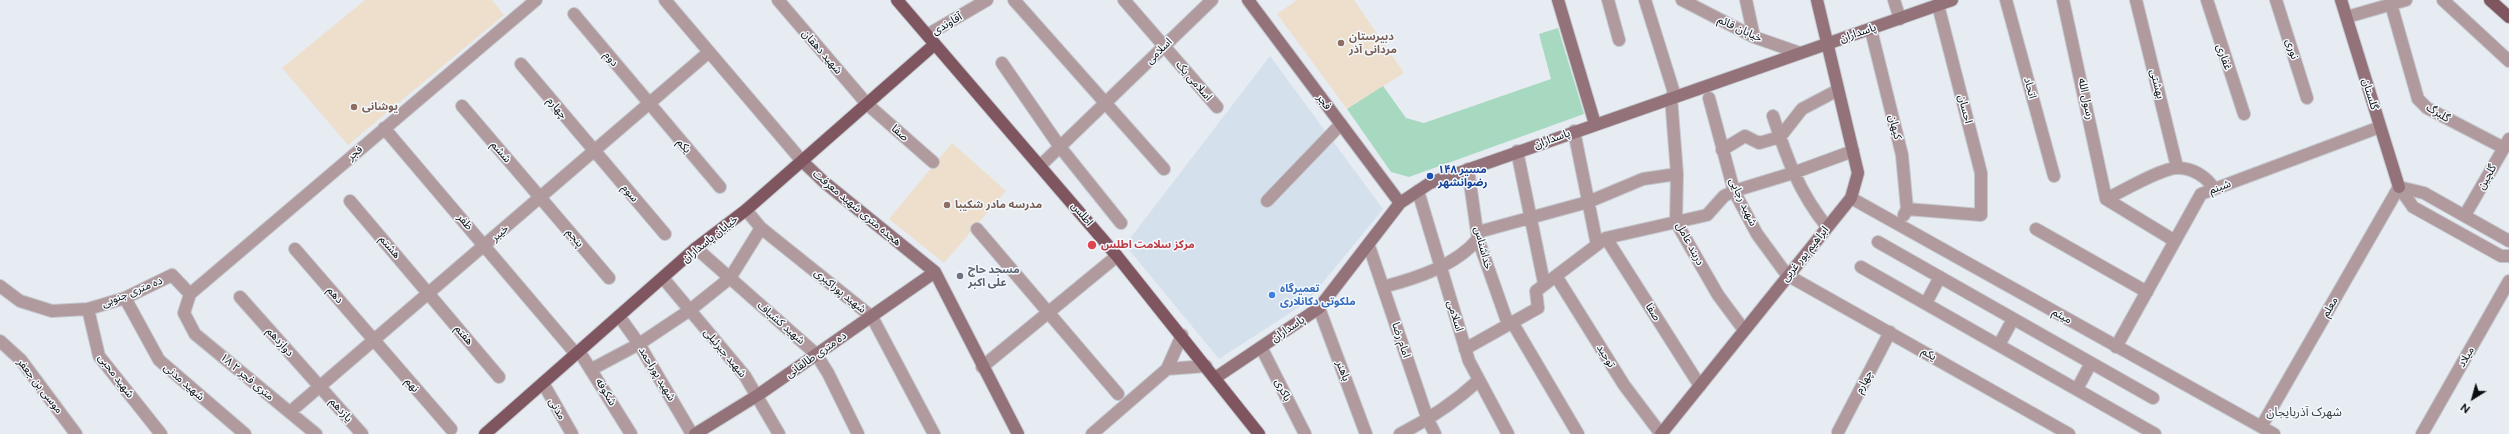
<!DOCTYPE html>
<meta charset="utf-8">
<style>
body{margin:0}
#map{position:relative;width:2509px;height:434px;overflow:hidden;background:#e6ecf2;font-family:Raleway,sans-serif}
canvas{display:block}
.north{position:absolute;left:2453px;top:378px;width:40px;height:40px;-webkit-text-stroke:3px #f4f9fe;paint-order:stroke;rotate:217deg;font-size:11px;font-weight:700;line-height:16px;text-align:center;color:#0b0d0f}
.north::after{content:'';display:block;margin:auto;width:14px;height:18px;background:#0b0d0f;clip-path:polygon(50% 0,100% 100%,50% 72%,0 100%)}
</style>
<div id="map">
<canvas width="2509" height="434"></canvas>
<div class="north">N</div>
</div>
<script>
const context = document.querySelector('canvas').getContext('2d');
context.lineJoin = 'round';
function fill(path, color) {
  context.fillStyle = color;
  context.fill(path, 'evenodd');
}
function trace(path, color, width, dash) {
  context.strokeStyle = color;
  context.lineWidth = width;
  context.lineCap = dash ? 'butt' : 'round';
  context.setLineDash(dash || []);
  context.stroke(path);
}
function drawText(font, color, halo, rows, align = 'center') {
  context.font = font + ' Raleway,"Noto Sans Arabic",sans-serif';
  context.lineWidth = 3;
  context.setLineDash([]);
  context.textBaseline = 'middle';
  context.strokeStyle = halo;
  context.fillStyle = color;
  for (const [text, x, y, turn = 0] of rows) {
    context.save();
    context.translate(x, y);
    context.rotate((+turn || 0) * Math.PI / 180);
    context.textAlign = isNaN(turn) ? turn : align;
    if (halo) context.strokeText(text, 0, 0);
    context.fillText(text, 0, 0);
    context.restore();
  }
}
fill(new Path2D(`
 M1270,56L1383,209L1307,302L1219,359L1125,245Z`), '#d4e0ec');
fill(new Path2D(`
 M365,0H492L504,15L348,145L282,68Z
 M1297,0H1354L1404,73L1347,109L1277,14Z
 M952,143L1006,191L944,263L889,219Z`), '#eddfcc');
fill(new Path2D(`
 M1558,28L1584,114L1409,177L1391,172L1347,109L1383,86L1406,118L1424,123L1551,79L1539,34Z`), '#a7d9c0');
const street = new Path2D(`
 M665,0L802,161
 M778,0L867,104L933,162
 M1014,0L1164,169
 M1124,0L1217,107
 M1608,0L1619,40
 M1645,0L1675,96
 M1682,0L1754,37L1800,53
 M1746,0L1754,37
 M1894,0L1900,19
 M2006,0L2054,176
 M2063,0L2106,199
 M2136,0L2177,167
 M2207,0L2244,114
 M2276,0L2307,98
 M2443,0L2509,61
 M2391,4L2418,99L2427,108L2504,148
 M574,14L720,187
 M2347,17L2406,0
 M1871,30L1902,155L1907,209L1904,215
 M927,35L987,0
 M1002,63L1060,147L1121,223
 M521,64L665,234
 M1671,97L1677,174L1676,222L1718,295L1744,330
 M1709,98L1734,191L1757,234L1787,275L2069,434
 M462,106L609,278
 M1773,116C1787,159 1799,192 1827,227
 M384,128L576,354
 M1574,131L1597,245
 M1722,150L1745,136L1759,143L1780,137L1802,109L1838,90
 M1517,151L1544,283
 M1041,165L1212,0
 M1468,169L1478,239L1508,324
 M2399,187L2413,207L2501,256H2509
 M2399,187L2424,193L2509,241
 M1418,191L1469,361L1508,434
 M1851,198L2274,434
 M2106,199C2121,192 2163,167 2178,168C2193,168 2207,177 2214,189
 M2106,199L2175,241
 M350,201L499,377
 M1267,201L1341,124
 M1907,209L1981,215V173L1938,5
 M746,210L761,228L872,317L934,434
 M2465,215L2509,139
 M977,229L1118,394
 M2036,229L2147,292
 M1478,232L1588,202L1643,179L1677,174
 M1606,238L1700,386
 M1878,242L2153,398
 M1369,246L1428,420L1435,434
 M696,248L816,354L828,373L858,434
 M295,249L451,429
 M1861,267L2155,434
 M1556,276L1624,385L1661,434
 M663,278L745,376L779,434
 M0,286L20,301L52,311L88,309L125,298L172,275L190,294
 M1383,287C1417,278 1455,266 1478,239
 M240,297L362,434
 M125,298L159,360L245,434
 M1926,303L1940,277
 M1319,308L1366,434
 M88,309L99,356L161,434
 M619,316L639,344L692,434
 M1512,322L1578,434
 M1182,335L1167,369L1206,366
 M0,341L21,360L76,434
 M1999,345L2013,319
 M1261,347L1305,434
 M2116,347L2201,194L2380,127
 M1465,349L1538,308L1536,291L1606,238L1707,215L1724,196L1734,191L1793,173L1853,151
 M579,351L631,434
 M982,367L1117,256
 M592,369L639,344L690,310L730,278L761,228
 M543,383L572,434
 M2077,389L2091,363
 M290,412L709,52
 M2261,427L2399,187
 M1838,432L1890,332
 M316,434L195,334L184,313L190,294L536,0
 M1092,434L1167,369
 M1400,434C1430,419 1454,403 1479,380
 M2422,434L2509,281`);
const secondary = new Path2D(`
 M1248,0L1400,203
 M1558,0L1595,124
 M2341,0L2399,187
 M802,161L824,182L935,272L1018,434
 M1215,378L1319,308L1400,203L1430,183L1952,0
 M695,434L758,395L935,272
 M1661,434L1851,198L1858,173L1817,0`);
const primary = new Path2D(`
 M897,0L1117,256L1259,434
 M2490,0L2509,17
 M485,434L696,248L746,210L935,44`);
trace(street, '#c3c8ce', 14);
trace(secondary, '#c3c8ce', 14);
trace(primary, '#c3c8ce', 14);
trace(street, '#b19a9e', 12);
trace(secondary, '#94727a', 12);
trace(primary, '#7f5660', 12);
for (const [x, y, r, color] of [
 [1341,43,4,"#8d6e63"],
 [354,107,4,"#8d6e63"],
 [1430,176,4,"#1a4fb4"],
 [947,205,4,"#8d6e63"],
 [1092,245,5,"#e0444e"],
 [960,276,4,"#6b7280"],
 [1272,295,4,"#3f7fe0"]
]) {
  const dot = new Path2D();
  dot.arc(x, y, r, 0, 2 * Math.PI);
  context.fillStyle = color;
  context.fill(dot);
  trace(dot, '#f4f9fe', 1.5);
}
drawText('11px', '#0b0d0f', '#f4f9fe', [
 ["آقاوندی",947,24,-30],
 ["خیابان قائم",1740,29,25],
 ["پاسداران",1858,33,-19],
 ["نوری",2292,49,72],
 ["اسلامی",1159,51,-44],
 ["شهید دهقان",822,52,49],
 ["غفاری",2224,57,71],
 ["دوم",611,59,51],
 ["اسلامی یک",1194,81,49],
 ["بهشتی",2157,84,76],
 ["اتحاد",2030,88,75],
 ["گلستان",2370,94,73],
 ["رسول الله",2086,99,78],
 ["فجر",1324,102,53],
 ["چهارم",557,108,50],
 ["احسان",1965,109,76],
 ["گلبرگ",2438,113,31],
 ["کیهان",1895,127,76],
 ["صفا",900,133,41],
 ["پاسداران",1552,139,-20],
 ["یکم",684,146,49],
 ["ششم",501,152,49],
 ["فجر",355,153,-41],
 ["گلچین",2487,177,-60],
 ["شبنم",2220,187,-20],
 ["سوم",630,193,49],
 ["شهید رجایی",1743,202,65],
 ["هجده متری شهید معرفت",857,208,40],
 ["اطلس",1082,214,50],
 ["ظفر",465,222,50],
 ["خیبر",500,233,-41],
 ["پنجم",575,238,50],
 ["خیابان پاسداران",710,239,-39],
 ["دربند عامل",1690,244,62],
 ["هشتم",390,247,50],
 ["خداشناس",1483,248,75],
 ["ابراهیم پور غربی",1805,254,-51],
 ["شهید پوراکبری",840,291,39],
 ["ده متری جنوبی",132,292,-22],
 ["دهم",335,295,49],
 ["معلم",2330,307,-60],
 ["صفا",1653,312,57],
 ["اسلامی",1455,316,73],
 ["میثم",2062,316,29],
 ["شهید کشباف",781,323,41],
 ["پاسداران",1288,329,-34],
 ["هفتم",464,335,50],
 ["امام رضا",1401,340,71],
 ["دوازدهم",280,342,48],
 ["شهید جبرئیلی",725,353,50],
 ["یکم",1929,354,30],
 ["ده متری طالقانی",816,355,-35],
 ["توحید",1606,356,58],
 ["میلاد",2466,357,-60],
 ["باهنر",1343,371,69],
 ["شهید پوراحمد",657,374,59],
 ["شهید محبی",116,376,53],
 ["۱۸ متری فجر ۲",247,377,40],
 ["شهید مدنی",184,382,41],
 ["چهارم",1864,382,-62],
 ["نهم",412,385,49],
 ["موسی بن جعفر",40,386,52],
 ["باکری",1283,390,63],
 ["شکوفه",606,392,59],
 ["مدنی",557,409,60],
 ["یازدهم",341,410,48]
]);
drawText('bold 11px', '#785e54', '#f4f9fe', [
 ["دبیرستان",1349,37],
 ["مردانی آذر",1349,50],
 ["یوشانی",362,107],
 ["مدرسه مادر شکیبا",955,205]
], 'left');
drawText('bold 11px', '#164399', '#f4f9fe', [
 ["مسیر ۱۴۸",1438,170],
 ["رضوانشهر",1438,183]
], 'left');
drawText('bold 11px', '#be3a42', '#f4f9fe', [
 ["مرکز سلامت اطلس",1101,245]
], 'left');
drawText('bold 11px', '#5b616d', '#f4f9fe', [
 ["مسجد حاج",968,270],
 ["علی اکبر",968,283]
], 'left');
drawText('bold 11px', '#366cbe', '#f4f9fe', [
 ["تعمیرگاه",1280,289],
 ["ملکوتی دکانلاری",1280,302]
], 'left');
drawText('12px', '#353a3e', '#f4f9fe', [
 ["شهرک آذربایجان",2304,412]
]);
</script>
